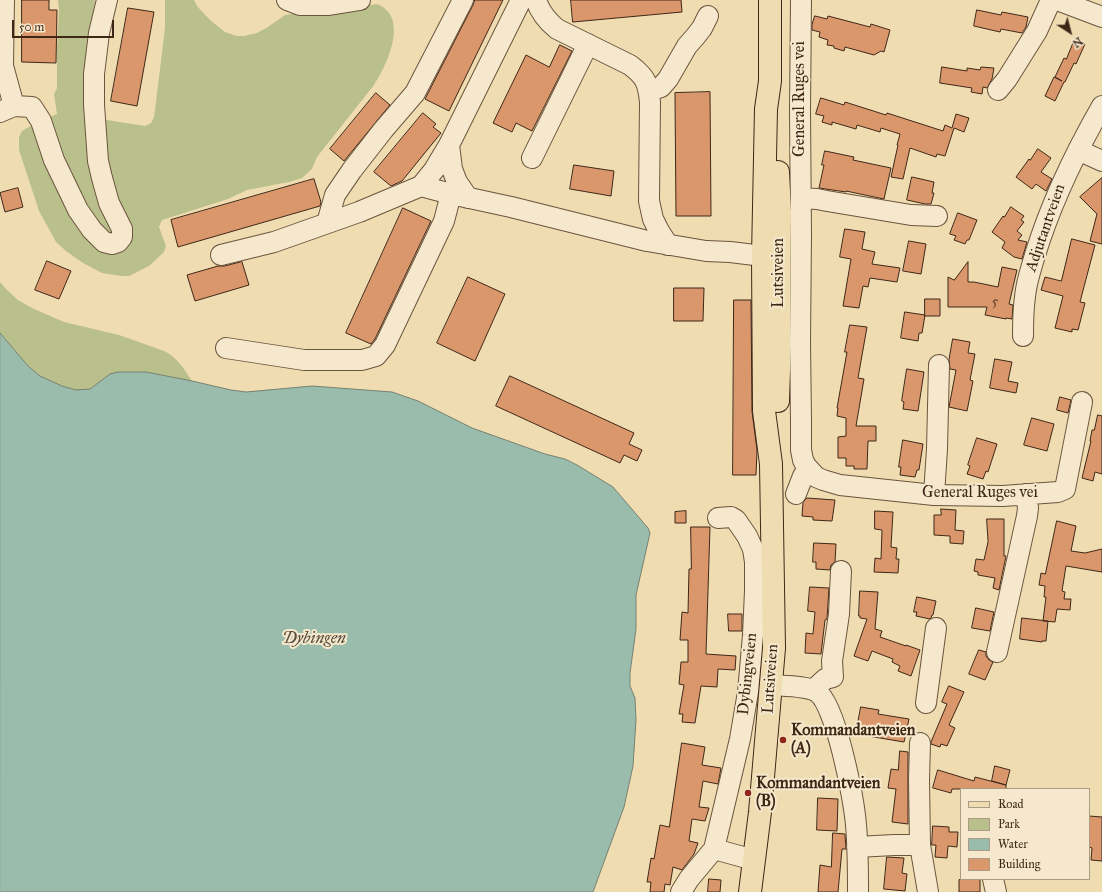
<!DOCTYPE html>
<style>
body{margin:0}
#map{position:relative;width:1102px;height:892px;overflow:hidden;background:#f0dcb1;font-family:"IM FELL Great Primer",serif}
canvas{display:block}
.legend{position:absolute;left:960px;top:788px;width:130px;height:92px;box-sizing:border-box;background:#f5e8cc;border:1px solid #ac9b84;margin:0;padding:5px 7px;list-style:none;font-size:12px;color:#3f2718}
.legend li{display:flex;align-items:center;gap:8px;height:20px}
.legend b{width:20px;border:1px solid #ac9b84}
.north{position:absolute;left:1050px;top:12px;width:40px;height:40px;-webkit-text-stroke:3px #f5e8cc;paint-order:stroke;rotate:144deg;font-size:11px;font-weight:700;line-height:16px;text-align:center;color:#3f2718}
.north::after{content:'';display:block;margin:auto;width:14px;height:18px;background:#3f2718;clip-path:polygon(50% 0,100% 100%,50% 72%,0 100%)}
.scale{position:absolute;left:12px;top:20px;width:102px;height:18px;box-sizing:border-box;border:2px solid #3f2718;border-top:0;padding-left:5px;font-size:12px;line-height:14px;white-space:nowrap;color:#3f2718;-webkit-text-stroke:3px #f5e8cc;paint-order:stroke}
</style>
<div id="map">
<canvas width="1102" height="892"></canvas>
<ul class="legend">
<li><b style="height:5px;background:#f0dcb1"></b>Road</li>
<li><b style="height:11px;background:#bac08b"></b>Park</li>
<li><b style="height:11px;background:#9abcac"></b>Water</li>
<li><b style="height:11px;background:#da976c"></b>Building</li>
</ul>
<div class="north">N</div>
<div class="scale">50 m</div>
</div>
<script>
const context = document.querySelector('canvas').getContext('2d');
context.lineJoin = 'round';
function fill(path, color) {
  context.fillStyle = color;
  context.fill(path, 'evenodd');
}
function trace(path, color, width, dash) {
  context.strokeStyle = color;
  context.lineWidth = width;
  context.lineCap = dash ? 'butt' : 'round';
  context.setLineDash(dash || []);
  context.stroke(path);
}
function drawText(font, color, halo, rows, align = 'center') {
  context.font = font + ' "IM FELL Great Primer",serif';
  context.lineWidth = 4;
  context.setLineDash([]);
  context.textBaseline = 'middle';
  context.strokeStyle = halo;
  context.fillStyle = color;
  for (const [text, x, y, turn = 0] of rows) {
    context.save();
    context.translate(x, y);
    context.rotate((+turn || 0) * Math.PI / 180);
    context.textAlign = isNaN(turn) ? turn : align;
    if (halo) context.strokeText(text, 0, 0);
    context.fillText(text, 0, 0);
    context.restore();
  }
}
fill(new Path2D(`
 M58,0H95L92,21L86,75L101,119L145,126L151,123L154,117L156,102L165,28V0H194L197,6L210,20L225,32L237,36H244L257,33L268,27L285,15L298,13L325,12L377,4C410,17 387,65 374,85L317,157L312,169L302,178L289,182L247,190L228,199L162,220L159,227L166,246L164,252L149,266L129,276H122L102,273L83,263L66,251L56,242L39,211L19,150V137L22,131L39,121L57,114L54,94L57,88V47L59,12Z
 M0,282L7,290L18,300L32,308L64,322L119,335L164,351C177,357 184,369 192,381L147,372L110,374L90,389L76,390L62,386L40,376L28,366L0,333Z`), '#bac08b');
const water = new Path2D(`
 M0,333L28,366L40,376L62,386L76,390L90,389L110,374L118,372H146L192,381L231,390L246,392L312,386L392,392L418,401L472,428L545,454L565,459L577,465L613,487L648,528L650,533L636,595V629L630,673V686L635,698L636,720L633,766L624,807L593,892H0Z`);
fill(water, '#9abcac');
trace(water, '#768071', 1);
const building = new Path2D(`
 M22,0H49V10H57L56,63L22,62Z
 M475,0H503L449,111L425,99L473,5Z
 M571,0H681L682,12L573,22Z
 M128,8L154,12L137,106L111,101Z
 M977,10L1001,15L1002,12L1028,17L1026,27L1022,33L1001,29L1000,32L974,26Z
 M815,16L827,19L828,16L870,27L871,24L890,30L884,52L881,51L874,55L845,47L844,51L834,48V46L827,45L828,40L819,37L820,32L812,30V25Z
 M1075,39L1085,44L1076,64L1074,63L1065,82H1064L1055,101L1045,96L1054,77L1062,81L1055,77L1064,58L1066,59Z
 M560,45L572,51L532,131L516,123L512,132L493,123L526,55L549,67Z
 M942,67L967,71V68L980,70L981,67L994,68L992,79L987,88L983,87L982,94L971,92L972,88L940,83Z
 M710,92L711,216H676L675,93Z
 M376,93L390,105L344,161L330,149Z
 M821,98L844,105L845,102L886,115L887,113L943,131L945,125L952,128L956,114L969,118L964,132L954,128L945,156L937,154L936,157L910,148L903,179L891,177L898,145H897L900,134L881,128L880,132L857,125L856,129L832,122V125L822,122L824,116L816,114Z
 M423,113L436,124L433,127L441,133L402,181L391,186L374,172Z
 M1038,149L1051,158L1041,172L1052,179L1046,191L1036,184L1032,189L1016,177L1029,159L1030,160Z
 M825,151L854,157L853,160L891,168L884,199L846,191V192L819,188L824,165H822Z
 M574,165L614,171L611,196L570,189Z
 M912,177L934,182L932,193H934L931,204H925L907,200Z
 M1102,178V244L1090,241L1097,214L1080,197Z
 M314,179L321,202L320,206L178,247L171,220Z
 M18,188L23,207L5,212L0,193Z
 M1011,207L1024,216L1021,220L1024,222L1017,231L1022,235L1018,240L1027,242L1022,259L1014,257L1002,248L1005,242L992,232L1003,216L1004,217Z
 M403,208L431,221L375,339L371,344L346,333Z
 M958,213L977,220L969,240H967L965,244L954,240L956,236L950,234Z
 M845,229L865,232L862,249L875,252L872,264L900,268L897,282L870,278L868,287L863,286L859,308L843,306L851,259L840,257Z
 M1072,239L1095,245L1080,302L1085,303L1078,330L1072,329V332L1055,328L1063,296L1041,290L1045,277L1061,281Z
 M909,241L926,244L921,274L903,271Z
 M47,261L71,271L59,299L35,290Z
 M242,262L249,285L195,301L187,275L218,266H224Z
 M968,262V282H974L998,287L1002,267L1017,270L1009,304L1013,305L1012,319L1006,318V319L985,315L987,307H948V277L954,280Z
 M468,277L505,294L475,361L437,343Z
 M674,288H704L703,321H674Z
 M925,299H940V316H925Z
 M734,300H751L752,411L757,450L756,475H733Z
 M905,312L925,315L922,333H919L918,341L901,338Z
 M850,325L867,327L858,378L864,379L856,426H876V441H868L867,469H854V466H846V458H838V437L846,436V418L837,416L838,408H837L847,352H845Z
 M953,339L970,342L968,353L975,354L970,380L973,381L967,411L949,407L956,370L950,369L949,360Z
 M995,359L1012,362L1008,381L1018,383L1016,393L990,388Z
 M907,369L924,372L918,411L903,409L904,402L902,401Z
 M510,376L634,433L629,444L642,450L637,461L624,455L620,463L496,406Z
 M1060,397L1071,400L1068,413L1057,410Z
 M1098,415L1102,416V474L1095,472L1093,481L1082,478L1091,441H1090L1092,430H1094Z
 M1032,418L1054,424L1047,451L1024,445Z
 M977,438L997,444L988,472L986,471L983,479L967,474L970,466L968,465Z
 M903,440L923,444L919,470H917L915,477L900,475L901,467H899Z
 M807,498L835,500L832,521L813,520V517L802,516L803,503Z
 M941,509L956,510L955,530L964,531L963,544L950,543V536L934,535V515H941Z
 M686,511V523H675V512Z
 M875,511L893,512L891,547L897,548L896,559H899L898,573L874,572L875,558L881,559L882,530L875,529Z
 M987,519H1004V556H1006L999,590L993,588L995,578L978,575V572L974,571L976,559L984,560L988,542Z
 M1057,521L1076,526L1071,551L1085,553L1102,549V572L1066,566L1062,591L1065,592L1064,599H1071L1070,610L1057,609L1055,622L1043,621L1046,597H1044L1045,586L1039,585L1041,573L1045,574Z
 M691,527H710L706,654L736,656L735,670L718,669L717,687L701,686L695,723L682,722L683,714H679L684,685L679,684L681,662H688V640H680L682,612L688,613L689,569H691Z
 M814,543L836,544L835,562L831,565L830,570L816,569V562H813Z
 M810,587L829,588L827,619L825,620L821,654L805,653L806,633L813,634L815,612L808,611Z
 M860,591L878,592L875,629L882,631L880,637L906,646V645L920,650L911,676L898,671L900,666L892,662L893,659L872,651L868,661L854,656L867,619L860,618V616H859Z
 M917,597L936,601L933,615H932L931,618L930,619L916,616L917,612H914Z
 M976,608L994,612L990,631L972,628Z
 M728,614H742V631H729Z
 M1022,618L1048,621L1046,641H1042V642L1020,639Z
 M979,650L986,652V656L989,660L993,662L985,680L969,674Z
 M949,686L964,692L949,725L955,728L947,746L941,744L940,747L931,744V742L947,704L942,702Z
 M861,707L879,710L878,714L909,719L904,742L856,734Z
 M682,743L705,747L702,765L721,768L718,784L703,781L699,807L709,808L705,821L692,819L689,841L698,843L694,854L682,870L673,867L670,885L665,884L664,892H650L651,882H647L651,858L654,859L660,825L669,827Z
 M900,751L908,752V824L892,822L896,789L888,788L891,769L898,770Z
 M995,766L1010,770L1006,785L992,781Z
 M938,770L974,781L975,777L1006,785V789H952L951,793L933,788Z
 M818,798L838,799L837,831L817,830Z
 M1089,816L1102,817V861L1091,860L1092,848L1089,847Z
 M933,826L949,827V832H958L957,847L948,846L947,858L935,857L936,845H932Z
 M833,833L845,834L846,849H842L838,892H818L820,865L831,867Z
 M887,857L904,858L902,873L907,874L905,891L884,889Z
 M709,879L721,880L720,892H708Z
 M980,879V892H959V880Z`);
fill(building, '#da976c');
trace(building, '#3f2718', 1);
const minor = new Path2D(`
 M4,0L3,66L14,106
 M287,0L300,5H329L360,0
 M536,0C540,12 547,21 557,29L630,65C646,77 648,83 650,102L649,201L653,219L659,231L668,245
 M801,0L800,111L801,235L800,342L801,421V450L803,460L806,466L816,477L823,480L840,485L934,495L1003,496L1058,492L1065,489L1082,402
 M1057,0L1102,17
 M998,90L1007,79L1037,31L1051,0
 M649,91L661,87L668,79L687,46L695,37L702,28L708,16
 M0,112L14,106L32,107L41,121L54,160L78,210L92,230L104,242L112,244L118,242L122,237V229L109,203L102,178L98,161L94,105V74L99,33L107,0
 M1078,150L1102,161
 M532,158L588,44
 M421,186L434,170L449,145
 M468,198L457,182L452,169L449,145L521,0
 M801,198L817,199L827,201L911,215L937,216
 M327,223L335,195L352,170L384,129L415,93L463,0
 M221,255L274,242L359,212L421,186L451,194L511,207L647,241L706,251L730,252L763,256H780
 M1023,336C1023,323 1023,310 1025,297C1026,283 1031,269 1035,255C1051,203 1075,153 1102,106
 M226,348L304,360H362L376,356L385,345L444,221L451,194
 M796,494L803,476L811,472
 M934,495L937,449L939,365
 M997,652L1027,516L1028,508L1026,494
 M772,685C783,686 808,686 817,692C836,704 854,800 856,825C858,847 858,870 858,892
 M813,690L825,679L833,677L832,661L839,614L841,571
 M926,703L936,628
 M920,743L919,780L920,845L928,892
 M857,847L894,845H920
 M714,849L754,860
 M993,879L996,892
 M681,892L689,879L714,849L740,739L748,692L753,635L755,591V562L753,549L747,536L736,520L731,517L718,518`);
const major = new Path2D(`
 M778,401L779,369L780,212L778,172
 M750,892L760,812L774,648L771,464L764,411L763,256L766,109L770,81V0`);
trace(minor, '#6b543e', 22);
trace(major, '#3f2718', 24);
trace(minor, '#f5e8cc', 20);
trace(major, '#f0dcb1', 22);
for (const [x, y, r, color] of [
 [783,740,4,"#8f2418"],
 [748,793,4,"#8f2418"]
]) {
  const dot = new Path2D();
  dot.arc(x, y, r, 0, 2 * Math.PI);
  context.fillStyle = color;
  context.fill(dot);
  trace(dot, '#f5e8cc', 1.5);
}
drawText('14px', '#66432d', null, [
 ["5",995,303]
]);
drawText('16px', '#3f2718', '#f5e8cc', [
 ["General Ruges vei",800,99,-90],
 ["Adjutantveien",1046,228,-71],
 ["Lutsiveien",779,273,-90],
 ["General Ruges vei",980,493],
 ["Dybingveien",748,674,-84],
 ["Lutsiveien",771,679,-86]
]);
drawText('bold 16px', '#3f2718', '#f5e8cc', [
 ["Kommandantveien",791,731],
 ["(A)",791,749],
 ["Kommandantveien",756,784],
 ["(B)",756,802]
], 'left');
drawText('italic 17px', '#564c3d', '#f5e8cc', [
 ["Dybingen",314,639]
]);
</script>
